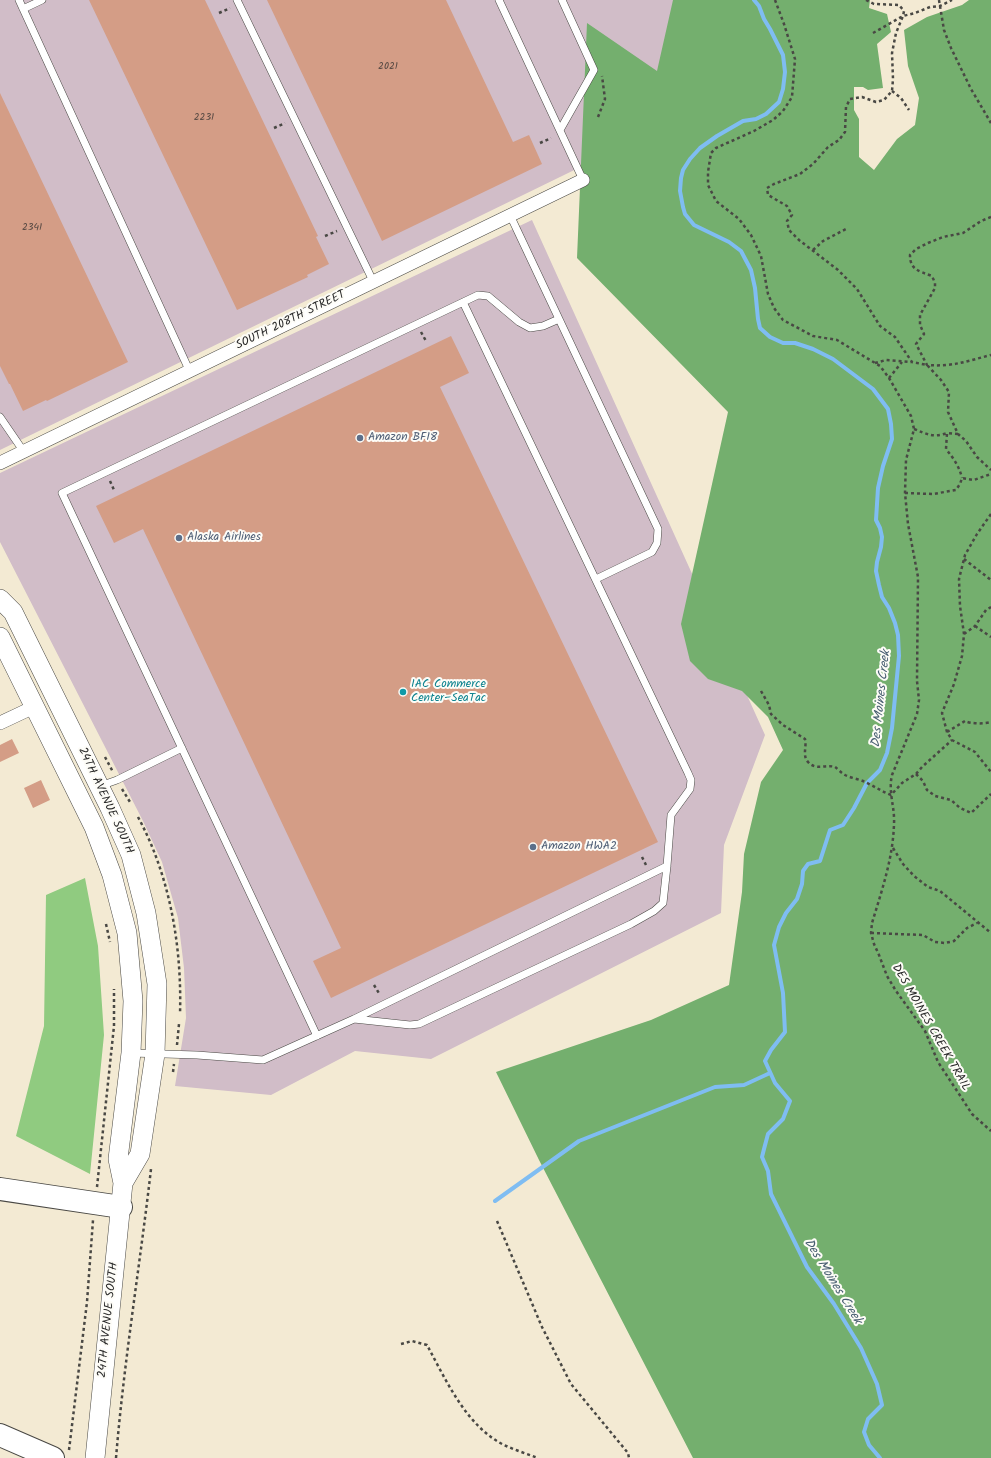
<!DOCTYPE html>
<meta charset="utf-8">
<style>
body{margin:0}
canvas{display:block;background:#f3ead3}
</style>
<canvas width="991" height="1458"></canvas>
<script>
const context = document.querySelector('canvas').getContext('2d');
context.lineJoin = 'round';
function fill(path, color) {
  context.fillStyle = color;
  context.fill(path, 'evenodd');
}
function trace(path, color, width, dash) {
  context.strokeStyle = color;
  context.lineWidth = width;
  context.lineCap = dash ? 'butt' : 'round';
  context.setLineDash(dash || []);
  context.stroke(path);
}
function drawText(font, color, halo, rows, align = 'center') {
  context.font = font + ' Kalam,sans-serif';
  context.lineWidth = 4;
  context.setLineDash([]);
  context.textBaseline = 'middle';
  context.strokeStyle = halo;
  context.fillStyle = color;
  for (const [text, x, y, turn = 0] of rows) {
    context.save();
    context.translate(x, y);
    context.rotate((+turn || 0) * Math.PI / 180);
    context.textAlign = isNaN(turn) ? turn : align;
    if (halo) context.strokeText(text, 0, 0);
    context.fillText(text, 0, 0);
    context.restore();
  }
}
fill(new Path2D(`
 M0,0H726L761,79L0,450Z
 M532,220L765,735L724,845L721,913L431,1059L355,1051L271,1095L175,1086L186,1018L184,968L178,918L162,862L143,821L0,542V473Z`), '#d1bdc8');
fill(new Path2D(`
 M85,878L98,946L104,1035L90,1174L16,1136L44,1026L46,895Z`), '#90cb80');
fill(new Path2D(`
 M673,0H870L869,8L887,14L891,32L877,44L883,88L868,90L863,87H854V110L859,119V157L874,170L897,139L915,125L919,98L908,66L904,30L927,17L962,5L969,0H991V1458H693L539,1160L496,1072L651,1020L729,985L742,892L744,854L761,782L783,750L768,717L742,691L708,679L690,661L681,624L728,412L577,258L587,23L657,71Z`), '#74af6e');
trace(new Path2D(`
 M754,0L759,6L764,19L770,29L783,55L785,72L783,89L779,102L766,114L756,119L743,121L717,136L700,148L690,159L683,170L681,178L680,191L683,207L685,214L694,225L729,242L741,251L751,270L755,288L758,319L760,328L770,337L783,343H795L813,349L833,359L873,389L888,409L891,424L892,439L883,466L878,488L876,520L880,528L882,537L881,547L877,562L876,571L879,585L882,597L889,608L895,623L898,635L899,656L892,728L887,753L880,770L867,783L854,808L843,825L830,830L820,861L808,864L803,871L802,884L797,899L786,913L779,927L774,945L783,993L785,1032L771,1050L765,1061L775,1083L790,1101L783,1119L768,1134L764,1149L762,1157L768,1171L771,1194L807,1267L834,1304L861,1348L877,1384L882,1405L868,1419L864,1432L869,1445L880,1458
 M495,1201L579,1141L715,1087L744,1085L770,1073`), '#7fbdf2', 4);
fill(new Path2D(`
 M89,0H205L318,236L316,237L329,264L307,275L308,277L237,310Z
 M267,0H446L513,142L529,135L542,164L382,241Z
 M0,93L128,362L47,401L46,400L23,411L10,384H9L0,366Z
 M451,336L469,373L440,387L658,842L331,998L313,961L341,948L143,529L114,543L96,506Z
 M12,739L19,753L0,762V745Z
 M41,780L50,800L33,808L24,788Z`), '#d49d86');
const lane = new Path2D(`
 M19,0L190,372
 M237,0L373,281
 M499,0L583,180
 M23,9L42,0
 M560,130L594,70L562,0
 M510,215L658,529L657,543L652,552L596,579
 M0,417L24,452
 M100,786L117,780L182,748
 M354,1019L410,1025L419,1024L631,924L654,911L663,903L667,866L671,815L690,789L691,780L688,773L463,302
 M317,1036L62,493L478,295L488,296L519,322L530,328L543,326L559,319
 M131,1053L197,1055L263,1060L354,1019L667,866`);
const street = new Path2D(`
 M0,463L583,180
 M0,723L34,707`);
const secondary = new Path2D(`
 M0,599L13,612L110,808L131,855L146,913L157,984L155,1054L140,1154L123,1183
 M0,637L94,827L112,875L127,933L133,1001L131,1053L118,1159L123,1183L95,1458`);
const highway = new Path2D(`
 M0,1189L121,1207
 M0,1435L53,1458`);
trace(lane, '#494844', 8);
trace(street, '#494844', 14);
trace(secondary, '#494844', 20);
trace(highway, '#494844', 24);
trace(new Path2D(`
 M775,0L784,24L795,59L792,97L783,111L773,120L754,131L716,148L711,153L708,172V185L716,201L739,219L751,235L761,256L768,294L774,308L783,320L813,336L837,340L880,366L889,378L911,416L914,429L906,460L905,493L908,524L918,577L917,681L919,700L917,714L892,775C888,792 895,807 894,824C893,858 882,890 872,923L871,933L874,944L879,955L887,976L896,991L925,1031L938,1062L961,1097L972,1114L991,1131
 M866,0L874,4L899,5L904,11L903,16L896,33L892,53L893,79L892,91L884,100L876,102L862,97L850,99L846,107L845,132L839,140L828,147L813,164L800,174L774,184L767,188L768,195L787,206L792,215L787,221L789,230L799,240L838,270L857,289L880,326L895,337L912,362L927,365L941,380L949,392L948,412L958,434L966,441L977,457L991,470
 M939,0L944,30L951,48L971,89L991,123
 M219,13L230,8
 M873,33L903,16L915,13L930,7L940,6L952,0
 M892,91L901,98L909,110
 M598,117L605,99L602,76
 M274,128L285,123
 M540,143L551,138
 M991,217L981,221L963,233L943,237L928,243L916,249L910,255C910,270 919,271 932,276L935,283V288L920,315V325L924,334L916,344L927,365C953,367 967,361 991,355
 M325,236L337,231
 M813,250L823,241L848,228
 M421,332L426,341
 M875,363L886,360L912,362
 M889,378L902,362
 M914,429C927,434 933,438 947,433
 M958,434L947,433L946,449C954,459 959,466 962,478
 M110,481L114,490
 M905,493L933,494L956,490L960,484L962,478L974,480L991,474
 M991,514L977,534L965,555L959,579L960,606L964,634L962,656L954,684L942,713L947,732L952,740L975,752L991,772
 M964,559L991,580
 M975,626L991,637
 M964,634L975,626L986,610L991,607
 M761,691L769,705L771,714L783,725L805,739C807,747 802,755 808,762C816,771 826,764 835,767C838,769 841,773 845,775C851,778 859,779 865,782C874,786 881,791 891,795L902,783L916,774L922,767L952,740
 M947,732L965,721C971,724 984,724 991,722
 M105,757L113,772
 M916,774L923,781L927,790L935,796L951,800L960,808L971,813L991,794
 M122,789L130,802
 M138,817C170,876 182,947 180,1014
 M893,848L903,864L914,876L928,887L940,891L991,933
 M642,857L646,865
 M106,924L110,942
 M871,933L923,935L935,942L945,943L954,941L967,928L977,923
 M374,985L380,995
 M177,1045L179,1024
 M173,1072L174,1064
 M97,1187L114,1026V989
 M497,1221L542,1327L571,1384L628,1453L629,1458
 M401,1344L412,1341L427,1345C446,1380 466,1426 504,1445C515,1450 527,1454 538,1458
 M69,1450L87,1302L93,1220
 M116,1458C124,1361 140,1265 151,1169`), '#494844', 2.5, [3, 3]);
trace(lane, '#fff', 7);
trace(street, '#fff', 13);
trace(secondary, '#fff', 19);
trace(highway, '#fff', 22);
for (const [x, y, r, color] of [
 [360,438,4,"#5c6f8a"],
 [179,538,4,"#5c6f8a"],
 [403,692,4,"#0f9aa8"],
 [533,847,4,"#5c6f8a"]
]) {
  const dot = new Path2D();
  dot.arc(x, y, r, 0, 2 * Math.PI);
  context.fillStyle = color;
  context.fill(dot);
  trace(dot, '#fdfcf7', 1.5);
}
drawText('10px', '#554842', null, [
 ["2021",388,67],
 ["2231",204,118],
 ["2341",32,228]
]);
drawText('12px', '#2b2b2b', '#fdfcf7', [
 ["SOUTH 208TH STREET",291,321,-26],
 ["24TH AVENUE SOUTH",105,801,65],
 ["DES MOINES CREEK TRAIL",930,1028,60],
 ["24TH AVENUE SOUTH",109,1320,-84]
]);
drawText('12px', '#4e5e75', '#fdfcf7', [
 ["Amazon BFI8",368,438],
 ["Alaska Airlines",187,538],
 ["Amazon HWA2",541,847]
], 'left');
drawText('12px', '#0d838f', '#fdfcf7', [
 ["IAC Commerce",411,685],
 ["Center–SeaTac",411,699]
], 'left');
drawText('italic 13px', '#485e71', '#fdfcf7', [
 ["Des Moines Creek",882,699,-84],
 ["Des Moines Creek",832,1282,58]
]);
</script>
